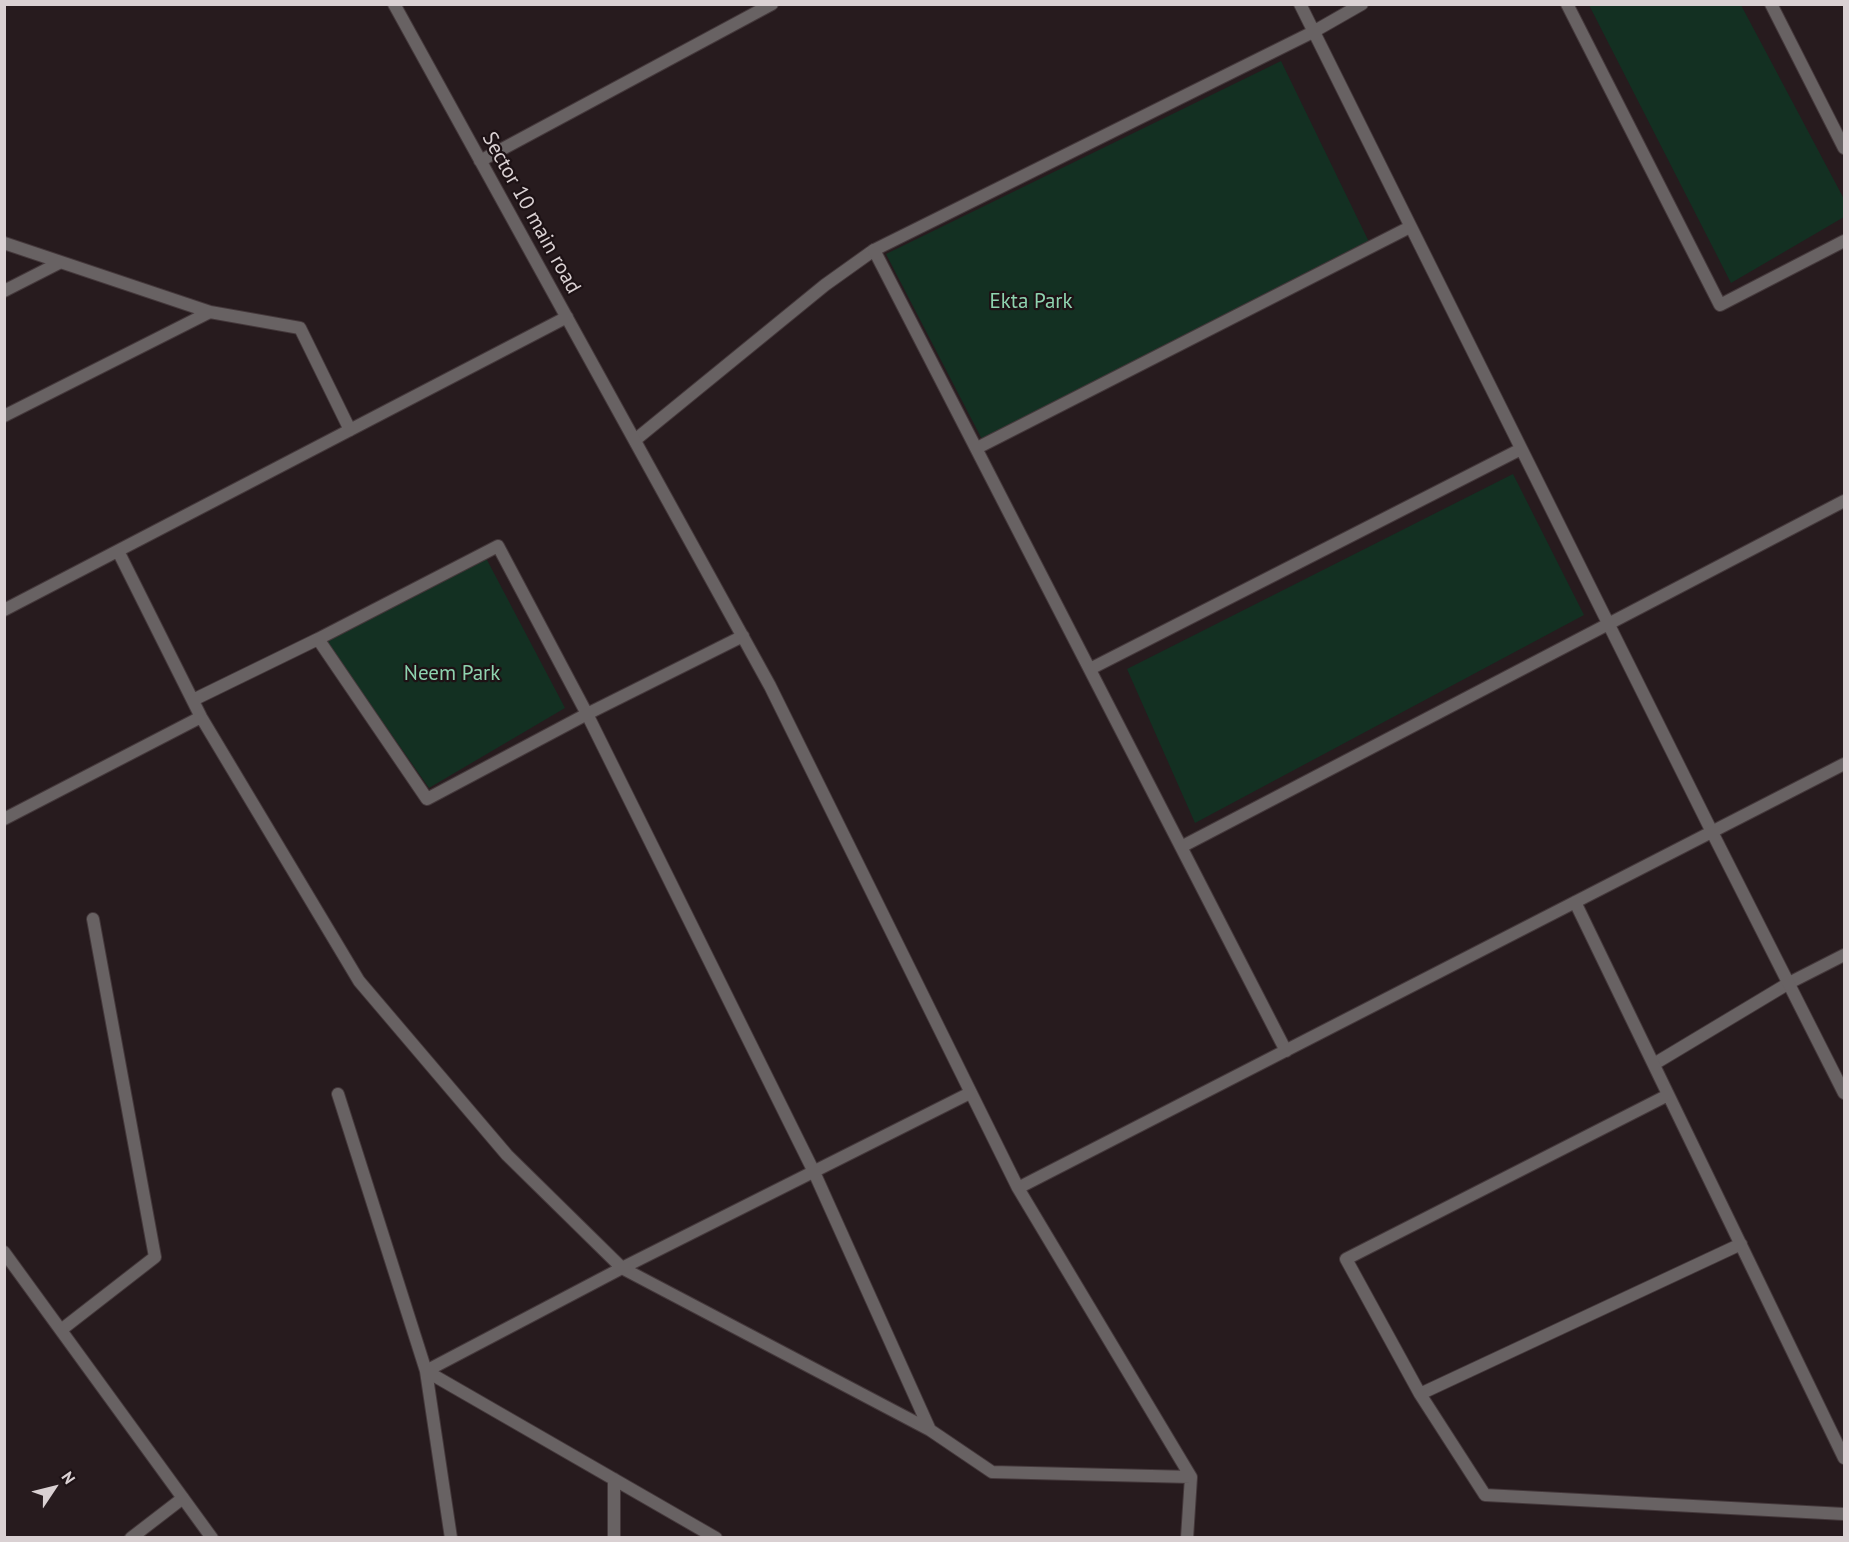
<!DOCTYPE html>
<style>
body{margin:0}
#map{position:relative;width:1849px;height:1542px;overflow:hidden;background:#271b1e;font-family:"PT Sans",sans-serif}
canvas{display:block}
.frame{position:absolute;inset:0;border:6px solid #dad1d3;pointer-events:none}
.north{position:absolute;left:24px;top:1458px;width:60px;height:60px;-webkit-text-stroke:4px #1d1215;paint-order:stroke;rotate:55deg;font-size:16px;font-weight:700;line-height:24px;text-align:center;color:#dad1d3}
.north::after{content:'';display:block;margin:auto;width:21px;height:27px;background:#dad1d3;clip-path:polygon(50% 0,100% 100%,50% 72%,0 100%)}
</style>
<div id="map">
<canvas width="1849" height="1542"></canvas>
<div class="frame"></div>
<div class="north">N</div>
</div>
<script>
const context = document.querySelector('canvas').getContext('2d');
context.lineJoin = 'round';
function fill(path, color) {
  context.fillStyle = color;
  context.fill(path, 'evenodd');
}
function trace(path, color, width, dash) {
  context.strokeStyle = color;
  context.lineWidth = width;
  context.lineCap = dash ? 'butt' : 'round';
  context.setLineDash(dash || []);
  context.stroke(path);
}
function drawText(font, color, halo, rows, align = 'center') {
  context.font = font + ' "PT Sans",sans-serif';
  context.lineWidth = 4.5;
  context.setLineDash([]);
  context.textBaseline = 'middle';
  context.strokeStyle = halo;
  context.fillStyle = color;
  for (const [text, x, y, turn = 0] of rows) {
    context.save();
    context.translate(x, y);
    context.rotate((+turn || 0) * Math.PI / 180);
    context.textAlign = isNaN(turn) ? turn : align;
    if (halo) context.strokeText(text, 0, 0);
    context.fillText(text, 0, 0);
    context.restore();
  }
}
fill(new Path2D(`
 M1589,5H1741L1844,199V217L1731,283Z
 M1281,61L1371,246L986,447L886,254Z
 M1513,474L1584,615L1195,823L1127,669Z
 M486,558L565,708L429,788L326,641Z`), '#133022');
const service = new Path2D(`
 M635,440L825,285L874,250
 M1654,1064L1789,983L1844,955`);
const minor = new Path2D(`
 M394,4L770,686L1018,1188L1191,1477L1187,1538
 M1300,4L1712,832L1844,1093
 M1567,4L1720,305L1844,241
 M1771,4L1844,148
 M480,161L772,4
 M4,243L210,312L300,328L350,430
 M4,291L59,263
 M4,416L210,312
 M977,448L1410,227
 M118,551L201,717L359,981L507,1155L622,1268L930,1430L992,1472L1191,1477
 M4,610L567,317
 M318,639L427,799L587,714L814,1172L930,1430
 M1090,669L1521,449
 M193,700L318,639L498,546L587,714L743,636
 M4,819L201,717
 M1181,847L1844,501
 M1575,902L1844,1458
 M1286,1051L874,250L1313,32L1362,4
 M338,1094L426,1371L451,1538
 M1668,1095L1346,1259L1420,1394L1485,1495L1844,1514
 M1018,1188L1844,764
 M4,1252L212,1538
 M61,1330L155,1257L93,919
 M426,1371L622,1268L970,1093
 M426,1371L716,1538
 M1420,1394L1741,1244
 M614,1479V1538
 M131,1538L183,1498`);
trace(service, '#44383b', 14);
trace(minor, '#44383b', 14);
trace(service, '#686263', 12);
trace(minor, '#686263', 12);
drawText('21px', '#dad1d3', '#1d1215', [
 ["Sector 10 main road",531,213,61]
]);
drawText('21px', '#8ed3af', '#1d1215', [
 ["Ekta Park",1031,302],
 ["Neem Park",452,674]
]);
</script>
